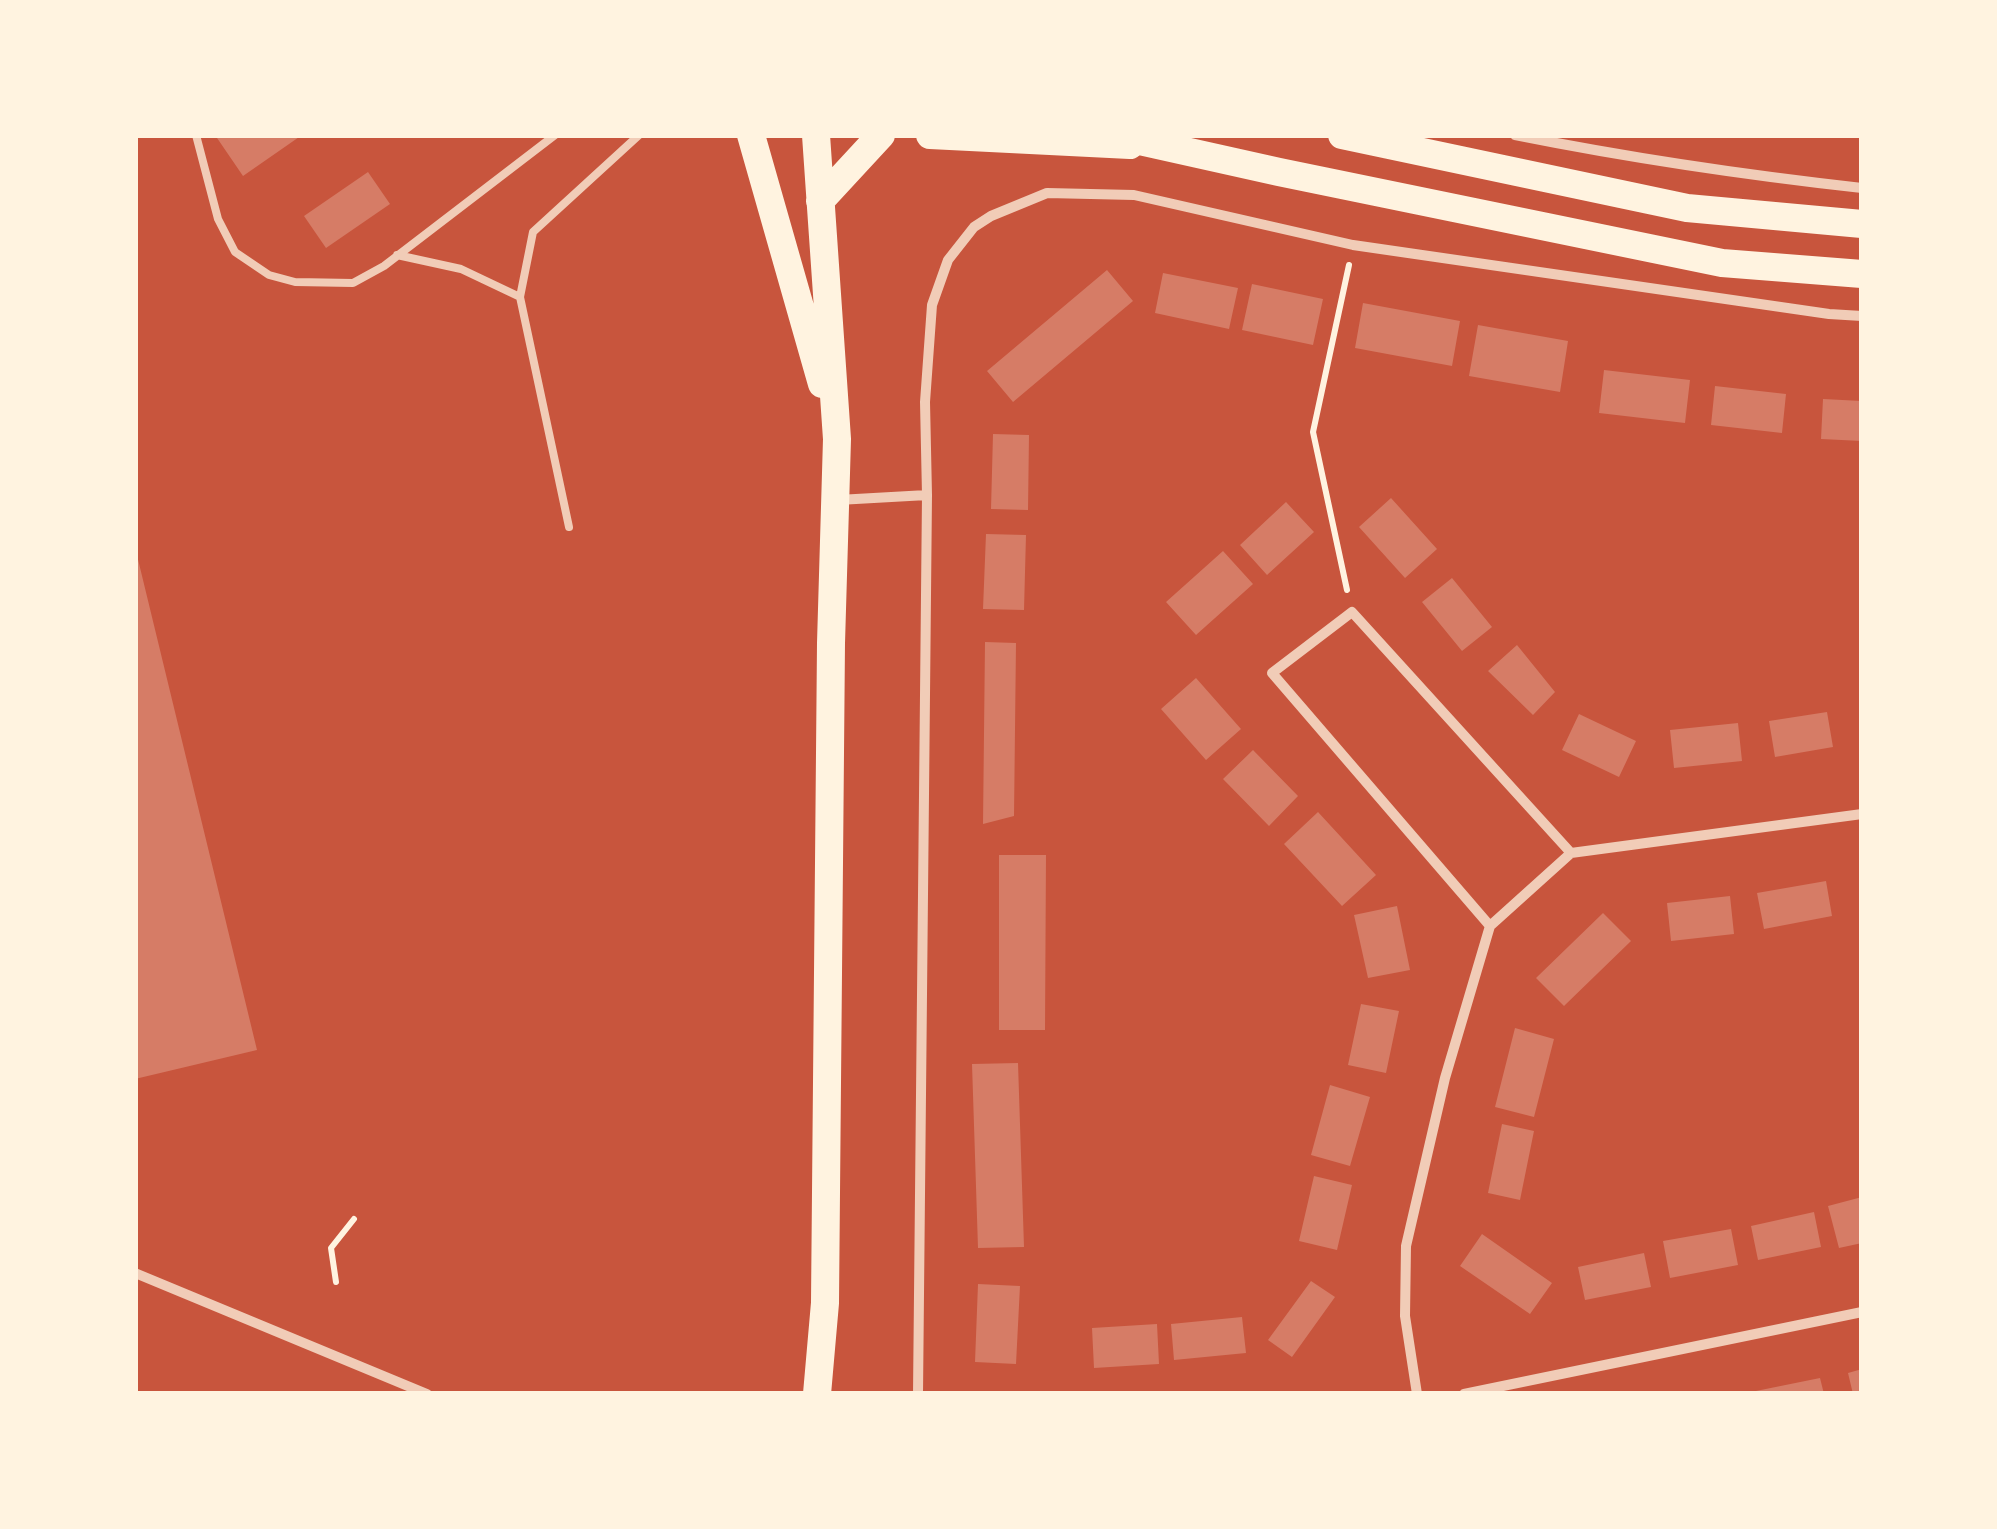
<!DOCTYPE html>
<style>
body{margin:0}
#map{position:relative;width:1997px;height:1529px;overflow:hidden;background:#c8553d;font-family:Ubuntu,sans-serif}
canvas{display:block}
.frame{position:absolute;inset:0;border:138px solid #fff3e0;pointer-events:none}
</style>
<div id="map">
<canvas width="1997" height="1529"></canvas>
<div class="frame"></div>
</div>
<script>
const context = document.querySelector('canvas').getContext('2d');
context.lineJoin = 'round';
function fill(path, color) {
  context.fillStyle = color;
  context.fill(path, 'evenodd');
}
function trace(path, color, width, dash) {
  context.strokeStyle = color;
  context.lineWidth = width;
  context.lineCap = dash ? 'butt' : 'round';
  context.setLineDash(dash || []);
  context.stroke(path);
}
fill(new Path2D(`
 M215,135H302L243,176Z
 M368,172L390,204L326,248L304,216Z
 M1107,270L1133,301L1013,402L987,371Z
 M1163,273L1238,288L1229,329L1155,313Z
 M1252,284L1323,299L1313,345L1242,330Z
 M1363,303L1460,321L1452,366L1355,348Z
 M1478,325L1568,341L1560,392L1469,376Z
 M1604,370L1690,380L1685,423L1599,413Z
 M1715,386L1786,394L1782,433L1711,425Z
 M1823,399L1862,401V441L1821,439Z
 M993,434L1029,435L1028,510L991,509Z
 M1391,498L1437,549L1405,578L1359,527Z
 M1286,502L1314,532L1267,575L1240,545Z
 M986,534L1026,535L1024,610L983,609Z
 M135,547L257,1050L135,1079Z
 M1223,551L1253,584L1196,635L1166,602Z
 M1452,578L1492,627L1462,651L1422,602Z
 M985,642L1016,643L1014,816L983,824Z
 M1517,645L1555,692L1533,715L1488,671Z
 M1196,678L1241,729L1206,760L1161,709Z
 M1827,712L1833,747L1775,757L1769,721Z
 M1579,714L1636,741L1619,777L1562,750Z
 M1738,723L1742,761L1674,768L1670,730Z
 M1253,750L1298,796L1269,826L1223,779Z
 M1318,812L1376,875L1342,906L1284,844Z
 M999,855H1046L1045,1030H999Z
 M1826,881L1832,916L1764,929L1757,893Z
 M1730,896L1734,934L1671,941L1667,903Z
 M1397,906L1410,970L1368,978L1354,915Z
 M1603,913L1631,941L1564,1006L1536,978Z
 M1361,1004L1399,1011L1386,1073L1348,1065Z
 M1515,1028L1554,1039L1534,1117L1495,1107Z
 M1018,1063L1024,1247L978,1248L972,1064Z
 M1330,1085L1370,1097L1350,1166L1311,1155Z
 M1502,1124L1534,1131L1520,1200L1488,1193Z
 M1314,1176L1352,1185L1337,1250L1299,1241Z
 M1862,1197V1243L1839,1248L1828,1206Z
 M1814,1212L1821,1247L1758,1260L1751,1226Z
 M1731,1229L1738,1265L1670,1278L1663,1241Z
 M1482,1234L1552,1283L1530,1314L1460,1266Z
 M1644,1253L1651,1287L1585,1300L1578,1267Z
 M1311,1281L1335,1297L1292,1357L1268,1340Z
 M978,1284L1020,1286L1016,1364L975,1362Z
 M1242,1317L1246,1353L1174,1360L1171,1324Z
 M1157,1324L1159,1364L1094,1368L1092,1328Z
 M1862,1369V1394H1853L1848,1373Z
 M1820,1378L1824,1394H1752L1751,1392Z`), '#d67c66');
trace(new Path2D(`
 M1347,590L1313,432L1349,265
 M336,1282L331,1248L354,1219`), '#fff3e0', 6);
trace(new Path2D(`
 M196,135L218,219L235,252L269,275L295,282L353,283L384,266L555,135
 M397,255L461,269L520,297
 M569,527L520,297L533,232L639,135`), '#f1ccb7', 8);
trace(new Path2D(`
 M1515,135C1630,158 1745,175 1862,188
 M838,500L927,495
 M1490,926L1272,673L1352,612L1571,853
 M135,1273L427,1394
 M918,1394L927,495L925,402L932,305L948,260L974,227L991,216L1047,193L1134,195L1353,245L1829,314L1862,316
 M1417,1394L1405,1316L1406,1246L1445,1078L1490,926L1571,853L1862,814
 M1464,1394L1862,1312`), '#f1ccb7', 10);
trace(new Path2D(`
 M751,135L822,384
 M816,135L837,439L831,643L825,1303L817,1394
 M930,135L1130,145
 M1113,135L1279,172L1722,263L1862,274
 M1342,135L1687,208L1862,224
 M820,201L881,135`), '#fff3e0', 28);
</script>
